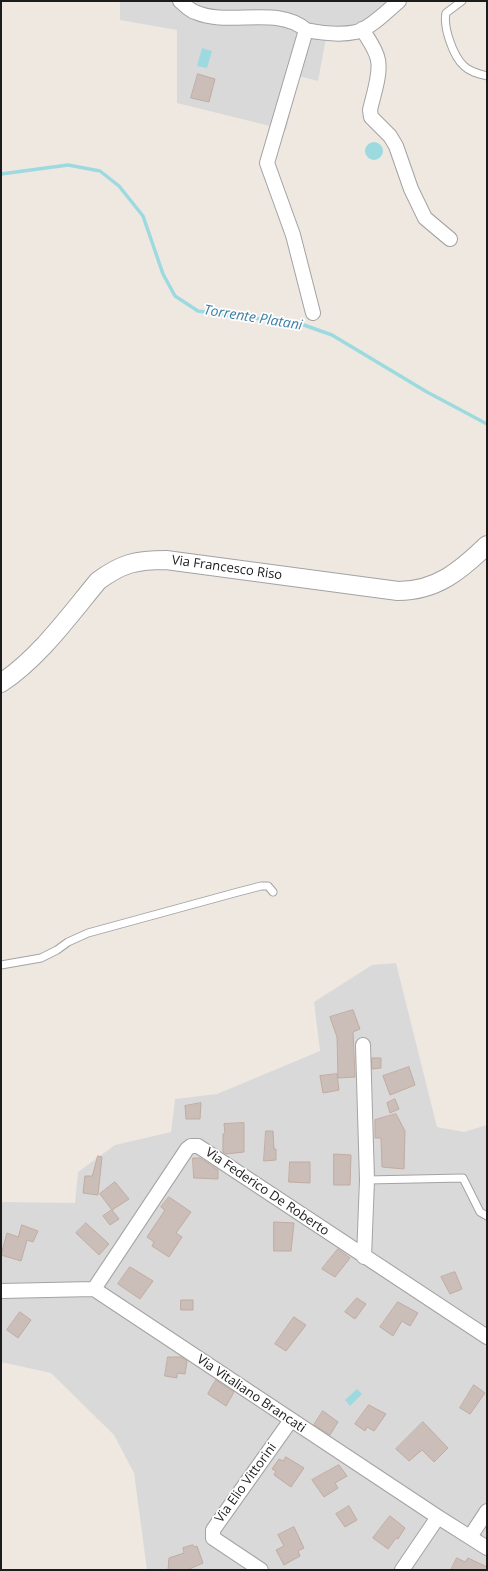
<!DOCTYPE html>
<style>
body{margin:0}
#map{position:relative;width:488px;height:1571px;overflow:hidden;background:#efe8e1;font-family:"Open Sans",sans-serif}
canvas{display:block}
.frame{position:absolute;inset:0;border:2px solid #1c1c1c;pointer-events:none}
</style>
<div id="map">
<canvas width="488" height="1571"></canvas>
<div class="frame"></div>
</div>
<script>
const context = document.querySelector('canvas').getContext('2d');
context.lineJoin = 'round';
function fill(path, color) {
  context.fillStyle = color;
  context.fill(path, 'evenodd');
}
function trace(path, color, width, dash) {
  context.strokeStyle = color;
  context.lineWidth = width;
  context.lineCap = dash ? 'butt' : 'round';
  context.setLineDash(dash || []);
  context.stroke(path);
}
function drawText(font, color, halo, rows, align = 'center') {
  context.font = font + ' "Open Sans",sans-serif';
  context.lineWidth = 3.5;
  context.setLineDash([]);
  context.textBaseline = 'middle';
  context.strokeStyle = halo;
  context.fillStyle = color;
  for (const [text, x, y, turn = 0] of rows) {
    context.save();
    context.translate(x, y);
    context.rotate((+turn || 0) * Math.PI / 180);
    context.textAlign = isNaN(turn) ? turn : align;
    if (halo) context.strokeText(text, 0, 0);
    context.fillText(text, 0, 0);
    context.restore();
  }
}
fill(new Path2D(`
 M120,1H407L359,37L326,38L318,81L299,76L286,130L177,103V30L120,20Z
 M396,963L437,1127L464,1132L487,1125V1570H147L134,1473L114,1435L51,1373L1,1362V1202L75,1203L78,1172L115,1145L171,1132L175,1099L217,1094L320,1051L314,1002L372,965Z`), '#dad9d9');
fill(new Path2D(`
 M202,48L212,51L207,68L197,66Z
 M365 151a9 9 0 1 1 18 0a9 9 0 1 1-18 0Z
 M357,1389L362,1394L350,1406L345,1400Z`), '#9ddae0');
trace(new Path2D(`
 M1,174L68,165L100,171L119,186L143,216L163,274L175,296L198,311L301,324L332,335L427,392L487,424`), '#9ddae0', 3.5);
const building = new Path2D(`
 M198,74L215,79L209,102L191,98Z
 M353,1010L360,1029L353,1032L355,1077L338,1078L337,1037L330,1017Z
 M372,1058H381V1068L372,1069Z
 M409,1067L415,1085L390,1095L383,1076Z
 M337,1074L339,1090L323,1093L320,1076Z
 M395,1099L399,1109L390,1113L387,1103Z
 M201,1103L200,1119H186L185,1106Z
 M396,1114L405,1131L404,1169L382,1167L381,1138H375V1120Z
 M244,1123V1152L226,1154L223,1152V1134L225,1133L224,1124Z
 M266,1131H273L274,1149H276V1160L264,1161Z
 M334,1154L351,1155L350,1185H334Z
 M98,1156L102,1157L98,1195L83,1193L85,1176H92Z
 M193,1158H200L218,1170V1179L194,1178Z
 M290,1162H310V1183L289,1182Z
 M115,1182L129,1199L112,1210L100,1194Z
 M169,1197L191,1212L176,1233L182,1237L169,1257L152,1246L154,1242L147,1237L165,1210L161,1207Z
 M112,1210L119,1219L110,1225L103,1216Z
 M274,1222L294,1223L291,1251H274Z
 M86,1223L109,1244L99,1255L76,1233Z
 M22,1225L38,1231L33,1242L27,1240L21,1261L1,1255L7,1233L18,1237Z
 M338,1249L350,1258L335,1277L322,1269Z
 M130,1267L153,1281L140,1299L118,1284Z
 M455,1272L462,1289L450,1294L441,1277Z
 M357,1298L366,1304L355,1319L345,1312Z
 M181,1300H193V1310H181Z
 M398,1302L418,1313L410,1326L402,1321L393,1336L380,1327Z
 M20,1312L31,1320L18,1338L7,1330Z
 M294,1317L306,1325L286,1351L275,1344Z
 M168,1357H181L187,1361L185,1374L177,1373V1378L165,1376Z
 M216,1380L234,1392L226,1406L208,1394Z
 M474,1385L485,1393L470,1414L460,1408Z
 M369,1405L386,1414L374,1431L367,1427L365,1431L355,1424Z
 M323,1411L338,1422L330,1435L314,1425Z
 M423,1422L448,1448L434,1462L422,1450L409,1461L396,1449Z
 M286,1457L304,1468L291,1487L274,1475L276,1471L272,1469L279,1459L283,1461Z
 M339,1465L347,1476L335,1483L338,1488L324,1497L312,1480Z
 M349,1506L357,1520L345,1527L336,1514Z
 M390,1516L405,1528L398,1539L396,1538L388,1549L373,1538Z
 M294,1527L304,1548L298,1551L300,1556L284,1565L276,1550L284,1546L278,1535Z
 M193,1545L195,1547L197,1546L203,1563L187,1570H168L169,1558L184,1553L183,1548Z
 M457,1558L465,1562L468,1558L487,1567V1570H451Z`);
fill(building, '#cbbdb7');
trace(building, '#c1aca2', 1);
const service = new Path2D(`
 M462,1L446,13C443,27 453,56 464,66C470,72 479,74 487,76
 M1,965L41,958L57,950L68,942L88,933L238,892L261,886H268L273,892
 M367,1180L463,1178L480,1212L487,1216`);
const minor = new Path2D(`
 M180,1C185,5 189,10 195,12C228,27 278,5 306,30
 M362,29C368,39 376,49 378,60C381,74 373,96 370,110L371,117L390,136L396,146L411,189L425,218L450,239
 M306,30L267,163L293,235L313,313
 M306,30C321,33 342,35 356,32C370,29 388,10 399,1
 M363,1045L367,1180L364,1257
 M94,1289L187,1149L191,1146H198L487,1337
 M1,1291L94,1289L438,1517L487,1548
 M470,1537L487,1511
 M261,1570L213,1538V1530L291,1420
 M402,1570L438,1517`);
const tertiary = new Path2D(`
 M1,683C39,658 69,616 98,581C122,563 137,560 166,560L398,591C437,591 461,570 487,545`);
trace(service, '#a3a3a3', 9);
trace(minor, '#a3a3a3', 16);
trace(tertiary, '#a3a3a3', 20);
trace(service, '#fff', 7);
trace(minor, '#fff', 14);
trace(tertiary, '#fff', 18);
drawText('13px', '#1c1c1c', '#fff', [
 ["Via Francesco Riso",227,568,8],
 ["Via Federico De Roberto",267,1192,34],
 ["Via Vitaliano Brancati",251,1394,34],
 ["Via Elio Vittorini",246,1483,-54]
]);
drawText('italic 14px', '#3c7da3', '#fff', [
 ["Torrente Platani",253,318,9]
]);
</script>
